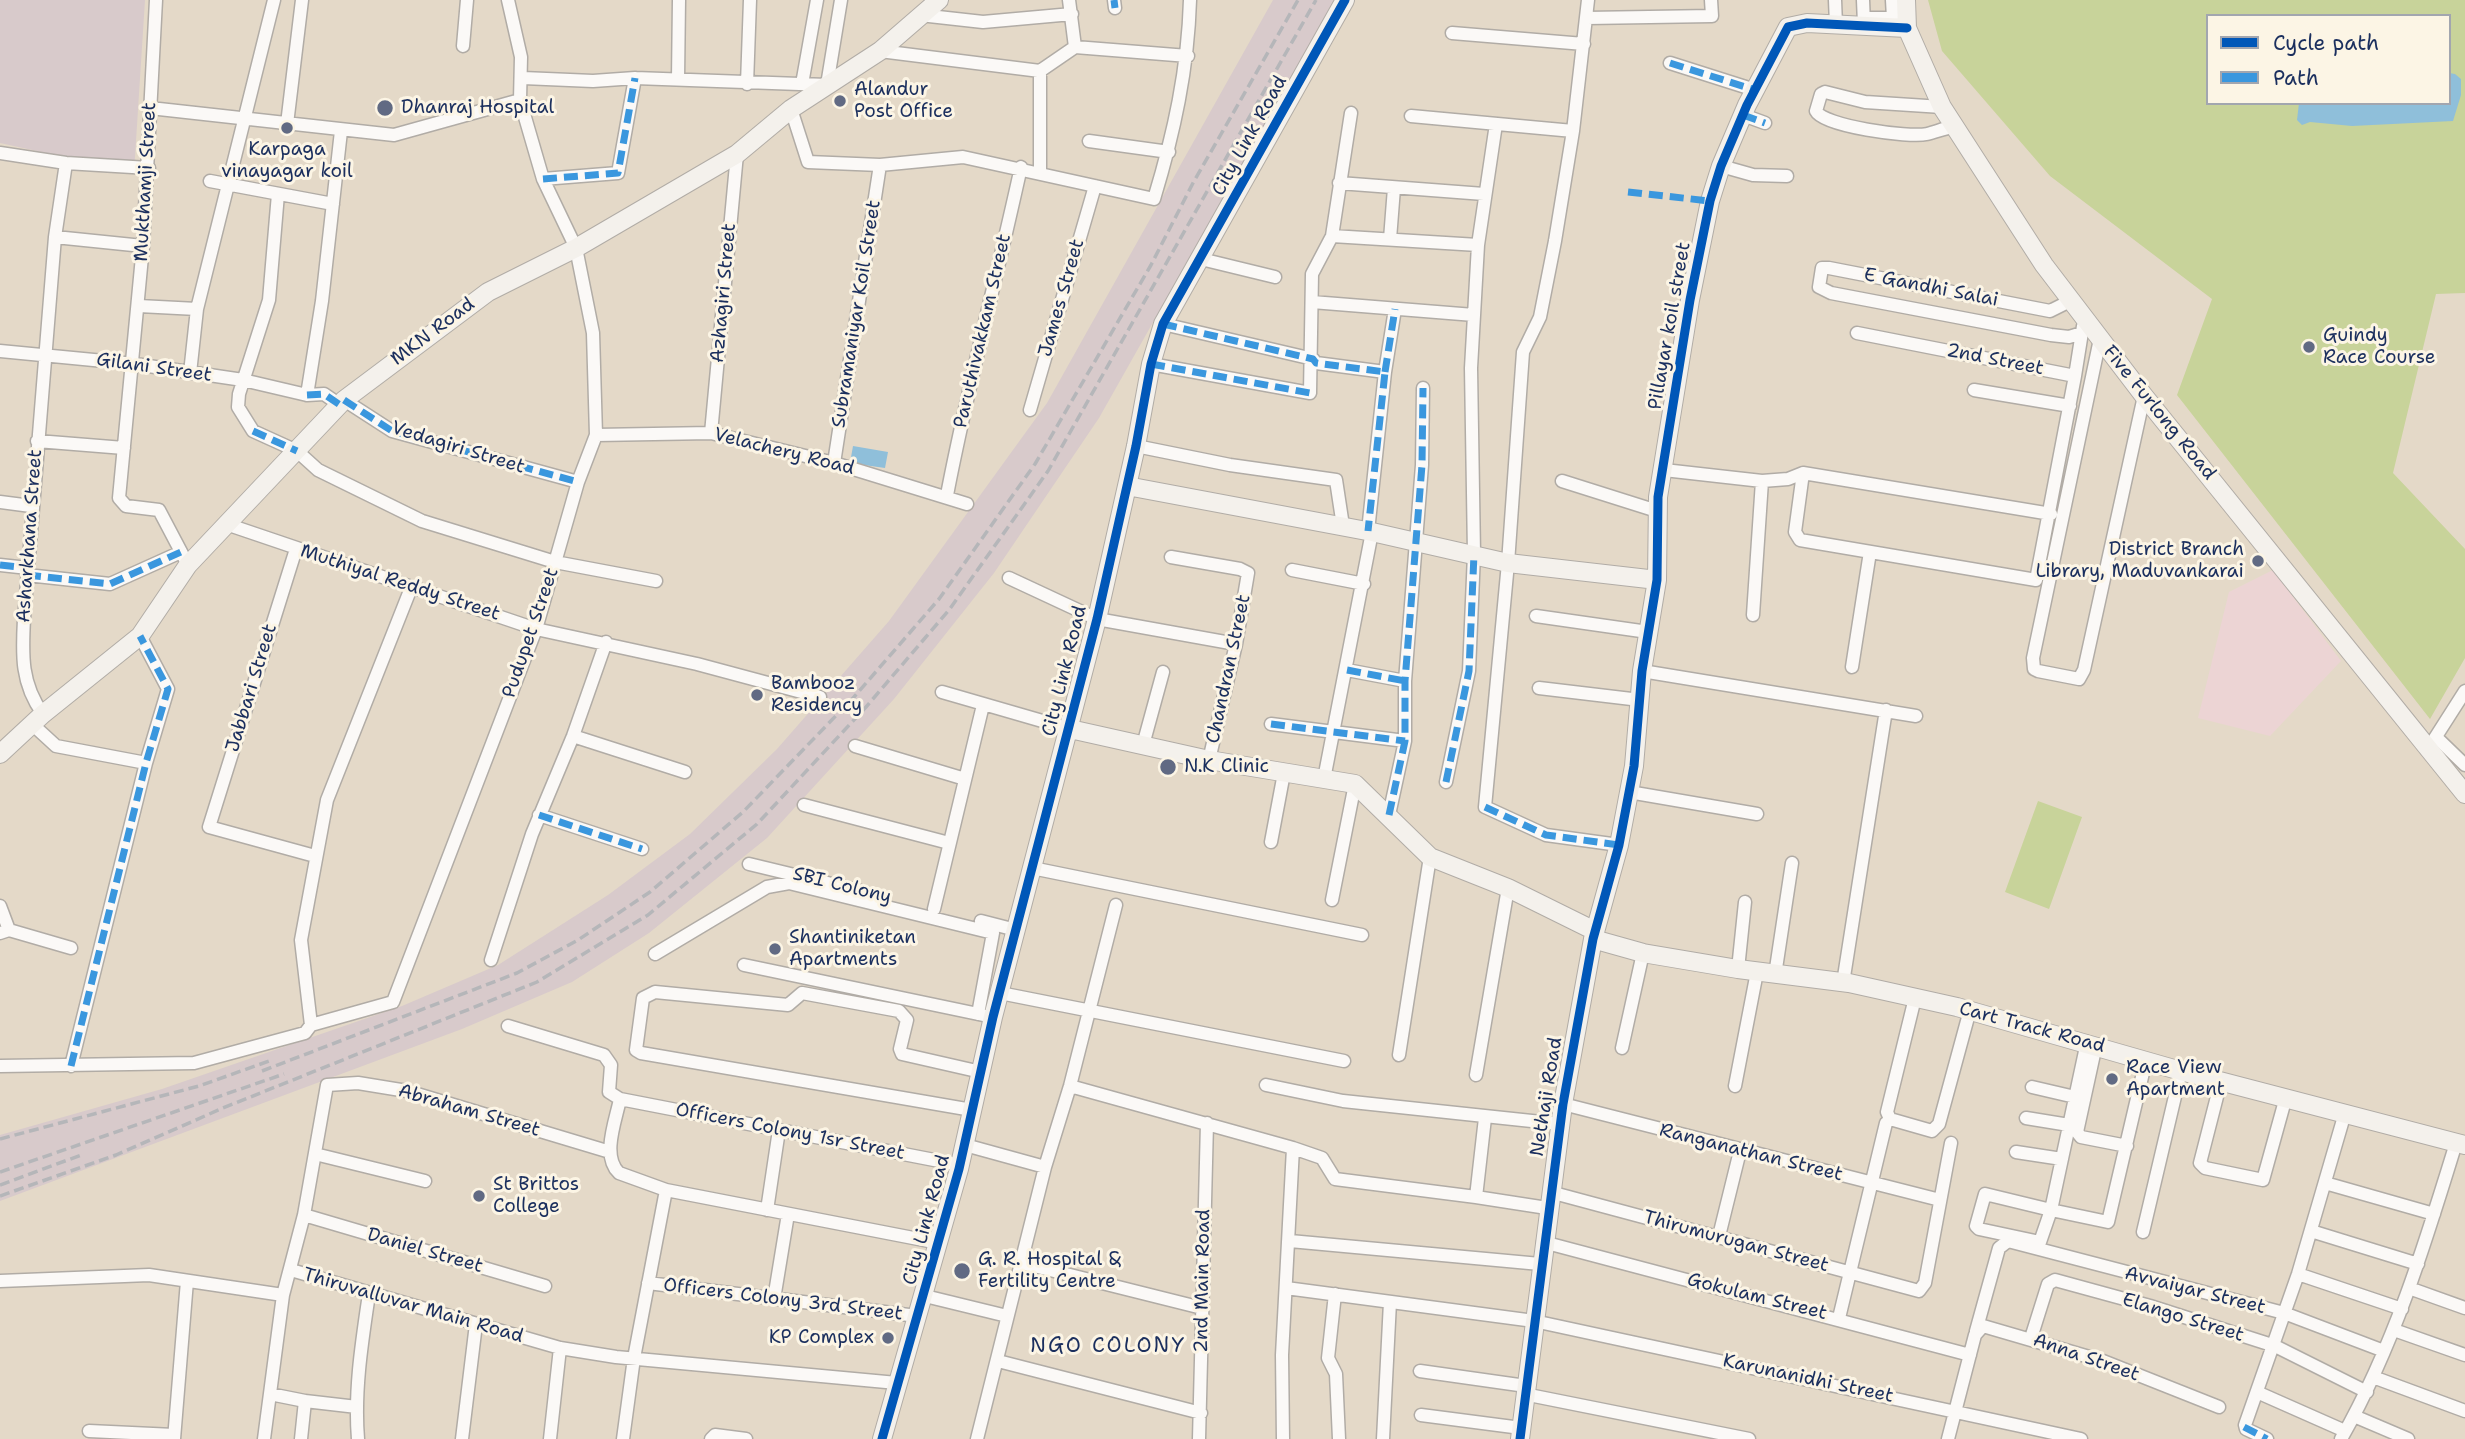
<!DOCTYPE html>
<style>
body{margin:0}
#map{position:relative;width:2465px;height:1439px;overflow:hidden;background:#e4d9c8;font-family:"Shantell Sans",sans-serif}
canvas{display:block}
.legend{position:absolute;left:2206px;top:14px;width:245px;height:91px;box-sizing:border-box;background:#fcf5e5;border:2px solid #a2a6af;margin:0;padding:9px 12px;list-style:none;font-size:21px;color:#1b2f5e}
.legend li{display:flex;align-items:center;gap:14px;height:35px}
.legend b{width:35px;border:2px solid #a2a6af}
</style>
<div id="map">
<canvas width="2465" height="1439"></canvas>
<ul class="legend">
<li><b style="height:9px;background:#0057b8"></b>Cycle path</li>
<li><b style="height:9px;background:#3a97de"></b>Path</li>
</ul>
</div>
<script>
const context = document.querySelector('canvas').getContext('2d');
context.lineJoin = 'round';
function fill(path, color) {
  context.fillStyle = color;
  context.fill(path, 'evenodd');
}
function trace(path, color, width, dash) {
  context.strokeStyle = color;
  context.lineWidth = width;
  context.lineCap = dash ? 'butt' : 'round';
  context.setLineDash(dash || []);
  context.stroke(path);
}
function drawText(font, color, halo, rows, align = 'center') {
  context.font = font + ' "Shantell Sans",sans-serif';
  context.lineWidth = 6;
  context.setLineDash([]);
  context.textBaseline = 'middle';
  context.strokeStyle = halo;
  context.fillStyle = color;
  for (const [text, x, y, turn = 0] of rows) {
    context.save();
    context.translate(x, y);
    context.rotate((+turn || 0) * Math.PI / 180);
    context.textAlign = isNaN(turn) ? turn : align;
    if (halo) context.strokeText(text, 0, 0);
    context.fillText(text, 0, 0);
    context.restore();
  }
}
fill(new Path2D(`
 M2273,570L2341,661L2270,736L2198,718L2229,592Z`), '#ecd4d4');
fill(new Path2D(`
 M0,0H145L134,172L0,143Z
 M1273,0H1335L1099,418L994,573L894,699L767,838L649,933L572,982L462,1029L0,1201V1135L162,1089L402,1006L498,965L608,895L690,834L777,749L889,621L1047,403Z`), '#d8cacb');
fill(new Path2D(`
 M1928,0H2465V293L2436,294L2393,473L2465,549V658L2430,719L2177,395L2212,299L2050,176L1942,51ZM2208,16H2449V103H2208Z
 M2038,801L2082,817L2049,909L2005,892Z`), '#c8d39a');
fill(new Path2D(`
 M2449,73L2455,74L2461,79V95L2453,121L2352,126L2310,122L2302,125L2297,120L2299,103H2449Z
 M853,446L888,452L885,468L850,463Z`), '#8fbfda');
const street = new Path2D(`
 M156,0L143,246L119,498L126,506L159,510L188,565
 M1114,0L1115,8
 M1588,0L1573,131L1555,241L1540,317L1523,352L1508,563L1485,807L1546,835L1619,845
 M1835,0L1836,25
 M1863,0L1864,24
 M1892,0L1893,18
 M920,15L983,22L1072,14
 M1587,18L1712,16L1711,0
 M1864,18H1906
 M1452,33L1584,44
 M463,46L467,0
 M1075,47L1188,56
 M880,51L1040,71L1075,47L1069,0
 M1670,63L1755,90
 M523,78L593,81L635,78L827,85L841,0
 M678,79L679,0
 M747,84L750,0
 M802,84L817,0
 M1942,107L1865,102L1825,92L1821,94L1816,111C1823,126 1908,138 1927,134C1936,132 1944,128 1953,127
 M150,108L394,135L520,100
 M791,109L808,162L880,165L963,157L1154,199C1174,133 1188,69 1190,0
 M1743,115L1765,123
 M1411,116L1573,131
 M287,124L302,0
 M1089,141L1169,152
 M0,153L66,163L149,168
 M1721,166L1753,175L1787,176
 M1040,173V71
 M543,179L618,173L635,78
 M210,181L333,204
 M1339,183L1484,194
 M278,194L269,300L239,394L238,407L253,431L297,451L318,470L422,521L555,562L656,581
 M1332,236L1478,245
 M55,237L143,246
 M1390,239L1394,188
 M1201,259L1275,277
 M2070,301L2050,311L1829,268H1822L1819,287L1831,293L2051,335L2069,337L2082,333
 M1312,302L1474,315
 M139,306L197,309
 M1163,324L1313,359L1316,363L1385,372L1368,531
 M1857,333L2075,376L2083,326
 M2100,339L2033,658L2034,669L2038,671L2079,679L2084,670L2144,396
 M0,351L135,364L243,380L307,395L324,394L340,405
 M1151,364L1310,393L1312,274L1332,236L1351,113
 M1385,372L1395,309
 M190,373L197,309L274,0
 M1974,390L2070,406
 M307,395L322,301L341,131
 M344,400L392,431L578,482
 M1030,410L1095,186
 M711,433L737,154
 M596,435L711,433L834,463L967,504
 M37,441L124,448
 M1136,446L1230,465L1336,480L1343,526
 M834,463L880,165
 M1664,470L1762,481L1788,479L1803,473L2051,514
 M1803,473L1795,532L1800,540L2036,580L2075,376
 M1562,481L1657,511
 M947,495C968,385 997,277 1021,167
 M0,502L31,506
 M226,524L536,629L697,664L820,697
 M296,549L209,827L315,856
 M1171,557L1240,569L1248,573L1236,644L1209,760
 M0,565L28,568
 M1292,570L1364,584
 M27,575L110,584L181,552
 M1009,578L1097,619L1236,644
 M1753,615L1762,481
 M1536,616L1648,632
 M1852,667L1870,552
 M1347,670L1405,681
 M1642,671L1916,716
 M1539,688L1640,700
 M942,692L1070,729
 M43,714C21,684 22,655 24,619L55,237L66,163
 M32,724L56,746L146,763
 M1271,724L1405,741
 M573,736L685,772
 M2436,737L2465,765
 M1143,745L1163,672
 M855,746L965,779
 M2428,749L2465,691
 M1324,779L1372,532
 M1446,782L1469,671L1474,554L1471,368L1478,245L1496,124
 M1629,792L1757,814
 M804,805L949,843
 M539,815L642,849
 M1389,815L1405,741V681L1422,465L1423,388
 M1271,842L1284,773
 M749,864L865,892
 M1032,868L1362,935
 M1332,900L1355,784
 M0,906L9,930
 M934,909L983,705
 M981,921L1016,930
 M0,933L9,930L71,948
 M655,954L767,887L789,883L993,933L978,1014
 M491,960L532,834L573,736L606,642
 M744,965L983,1015
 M1738,969L1745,902
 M1775,975L1792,863
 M1843,983L1886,710
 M1000,993L1344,1061
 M1915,998L1887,1112L1890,1119L1932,1131L1939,1124L1970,1010
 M311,1025L301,940L327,800L411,588
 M508,1026L604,1055L611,1065L609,1092L620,1099L960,1165
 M2087,1042L2051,1210L1985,1194L1976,1226L1979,1229L2040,1242L2051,1210L2108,1222L2146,1060
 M2096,1045L2077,1132L2081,1137L2127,1146
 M1622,1048L1643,953
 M1399,1055L1430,857
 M0,1066L194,1063L305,1033L311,1025L393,1002L536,629L578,482L596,435L593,333L576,248L543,179L520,100L521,57L508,0
 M71,1066L146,763L168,689L140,636
 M1476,1075L1508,888
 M2221,1081L2200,1163L2205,1168L2263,1180L2286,1097
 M1266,1085L1343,1101L1560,1124
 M1070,1086L1293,1148L1322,1158L1335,1179L1476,1197L1485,1118
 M1735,1086L1757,972
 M2032,1087L2075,1097
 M620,1099C616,1120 601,1156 619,1173L666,1190L939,1243
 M1563,1104L1940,1200
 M972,1110L641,1053L636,1050L643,998L655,992L788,1005L802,993L899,1011L907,1020L900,1049L902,1054L981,1072
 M2026,1118L2069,1125
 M965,1145L1045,1167
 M2016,1152L2062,1159
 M315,1154L425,1181
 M2325,1183L2434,1214
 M1550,1192L1919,1291L1925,1283L1951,1143
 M1476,1197L1547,1208
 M767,1210L779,1130
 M304,1215L545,1286
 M2311,1231L2418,1264
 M2143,1232L2181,1071
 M1719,1236L1740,1151
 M1290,1241L1540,1264
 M1543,1242L1970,1355
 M1022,1263L1202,1308
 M291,1270L560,1348L616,1357L897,1383
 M2298,1274L2402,1309
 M0,1281L149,1275L283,1295
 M648,1283L917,1316
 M1286,1288L1534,1321L2081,1439
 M2409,1288L2465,1308
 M1335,1294L1328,1358L1336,1374L1339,1439
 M925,1296L1007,1316
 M774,1299L788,1214
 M1839,1318L1886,1123
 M2394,1330L2465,1355
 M1976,1331L1999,1248L2008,1241L2284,1313L2384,1351
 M2031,1338L2048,1284L2055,1280L2150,1306L2275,1346L2367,1392
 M998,1361L1201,1413
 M1420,1371L1526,1386
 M2373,1377L2465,1411
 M2259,1393L2345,1431
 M270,1394L305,1401L301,1439
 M1524,1394L1749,1439
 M305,1401L357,1407
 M1421,1415L1521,1428
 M2354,1416L2408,1439
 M89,1431L174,1435
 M174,1439L187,1281
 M264,1439L283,1295L304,1215L327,1085L358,1083L407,1091L610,1152
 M358,1439C354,1391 362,1341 369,1294
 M462,1439L476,1324
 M550,1439L560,1348
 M623,1439L634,1358L666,1190
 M711,1439L715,1435L746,1439
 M977,1439L1045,1167L1070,1086L1116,905
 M1199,1439L1207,1123
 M1283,1439L1282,1355L1293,1148
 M1383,1439L1390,1302
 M1948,1439L1975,1335L1983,1326L2103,1361L2219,1407
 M2267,1439L2246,1429L2245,1425L2298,1274L2345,1113
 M2341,1439C2394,1346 2425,1244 2456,1143`);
const secondary = new Path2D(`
 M1906,0L1907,28L1942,107L2044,265L2144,396L2465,794
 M1127,486L1372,532L1508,563L1657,580
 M1070,729L1209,760L1355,784L1430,857L1508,888L1595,931
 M0,754L43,714L140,636L188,565L344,400L488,292L576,248L737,154L791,109L880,51L939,0
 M1593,939L1643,953L1738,969L1849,983L1957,1007L2181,1071L2465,1145
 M882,1439L959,1169L993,1017L1097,619L1136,446L1151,364L1163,324L1345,0
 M1520,1439L1563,1104L1593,939L1619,845L1634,766L1642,671L1657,580L1658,497L1690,300L1710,201L1721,166L1747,105L1788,27L1807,23L1907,28`);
trace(street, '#b1aca6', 15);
trace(secondary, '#b1aca6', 20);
trace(street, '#fbf9f7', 12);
trace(secondary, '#f4f1ec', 18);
trace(new Path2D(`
 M262,1071L517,973L578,940L650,892L743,812L854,697L939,599L1035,464L1151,265L1193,183L1298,0
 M0,1139L199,1086L272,1060
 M0,1172L284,1074
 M0,1185L84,1154
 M0,1196L116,1155L223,1108L537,982L648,915L757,824L866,707L949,610L1048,471L1316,0`), '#b5b6b9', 3.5, [10, 5]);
trace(new Path2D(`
 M1114,0L1115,8
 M1670,63L1755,90
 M1743,115L1765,123
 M543,179L618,173L635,78
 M1628,192L1710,201
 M1163,324L1313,359L1316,363L1385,372L1368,531
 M1151,364L1310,393
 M1385,372L1395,309
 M307,395L324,394L340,405
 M344,400L392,431L578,482
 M253,431L297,451
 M0,565L28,568
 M27,575L110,584L181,552
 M1347,670L1405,681
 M1271,724L1405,741
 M1446,782L1469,671L1474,554
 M1485,807L1546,835L1619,845
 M539,815L642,849
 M1389,815L1405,741V681L1422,465L1423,388
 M71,1066L146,763L168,689L140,636
 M2244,1427L2267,1439`), '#3a97de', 7, [14, 7]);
trace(new Path2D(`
 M882,1439L959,1169L993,1017L1097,619L1136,446L1151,364L1163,324L1345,0
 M1520,1439L1563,1104L1593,939L1619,845L1634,766L1642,671L1657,580L1658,497L1690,300L1710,201L1721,166L1747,105L1788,27L1807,23L1907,28`), '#0057b8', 9);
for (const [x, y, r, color] of [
 [840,101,7,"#616a83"],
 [385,108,9,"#616a83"],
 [287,128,7,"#616a83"],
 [2309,347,7,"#616a83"],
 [2258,561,7,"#616a83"],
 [757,695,7,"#616a83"],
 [1168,767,9,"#616a83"],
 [775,949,7,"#616a83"],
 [2112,1079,7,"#616a83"],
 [479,1196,7,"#616a83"],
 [962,1271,9,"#616a83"],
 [888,1338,7,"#616a83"]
]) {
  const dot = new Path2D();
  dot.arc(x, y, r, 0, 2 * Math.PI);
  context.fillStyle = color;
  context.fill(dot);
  trace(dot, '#fcf5e5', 2.5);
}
drawText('19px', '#1b2f5e', '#fcf5e5', [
 ["Alandur",854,90],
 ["Post Office",854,112],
 ["Dhanraj Hospital",401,108],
 ["Karpaga",287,150,"center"],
 ["vinayagar koil",287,172,"center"],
 ["Guindy",2323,336],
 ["Race Course",2323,358],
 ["District Branch",2244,550,"right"],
 ["Library, Maduvankarai",2244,572,"right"],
 ["Bambooz",771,684],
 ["Residency",771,706],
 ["N.K Clinic",1184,767],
 ["Shantiniketan",789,938],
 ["Apartments",789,960],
 ["Race View",2126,1068],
 ["Apartment",2126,1090],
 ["St Brittos",493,1185],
 ["College",493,1207],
 ["G. R. Hospital &",978,1260],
 ["Fertility Centre",978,1282],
 ["KP Complex",874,1338,"right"]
], 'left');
drawText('19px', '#1b2f5e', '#fcf5e5', [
 ["City Link Road",1250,136,-61],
 ["Mukthamji Street",146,182,-87],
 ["E Gandhi Salai",1931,288,11],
 ["Azhagiri Street",724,293,-85],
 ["James Street",1062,298,-74],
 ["Subramaniyar Koil Street",857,314,-81],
 ["Pillayar koil street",1670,326,-80],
 ["Paruthivakkam Street",983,331,-77],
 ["MKN Road",433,332,-37],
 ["2nd Street",1995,360,11],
 ["Gilani Street",154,368,8],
 ["Five Furlong Road",2159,413,51],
 ["Vedagiri Street",458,448,17],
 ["Velachery Road",784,452,14],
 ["Asharkhana Street",30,536,-86],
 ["Muthiyal Reddy Street",400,583,18],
 ["Pudupet Street",531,633,-71],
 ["Chandran Street",1229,669,-78],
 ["City Link Road",1065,671,-76],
 ["Jabbari Street",252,688,-73],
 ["SBI Colony",842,886,14],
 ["Cart Track Road",2032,1028,15],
 ["Nethaji Road",1547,1097,-81],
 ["Abraham Street",469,1111,16],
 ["Officers Colony 1sr Street",790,1132,11],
 ["Ranganathan Street",1751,1153,14],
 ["City Link Road",927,1220,-75],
 ["Thirumurugan Street",1736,1242,15],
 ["Daniel Street",425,1251,16],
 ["2nd Main Road",1203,1281,-89],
 ["Avvaiyar Street",2195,1291,14],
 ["Gokulam Street",1757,1297,14],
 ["Officers Colony 3rd Street",783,1300,7],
 ["Thiruvalluvar Main Road",413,1306,16],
 ["Elango Street",2183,1318,17],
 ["Anna Street",2086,1358,19],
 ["Karunanidhi Street",1808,1379,12]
]);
context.letterSpacing = '2px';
drawText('21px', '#1b2f5e', '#fcf5e5', [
 ["NGO COLONY",1108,1347]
]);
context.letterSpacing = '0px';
</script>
